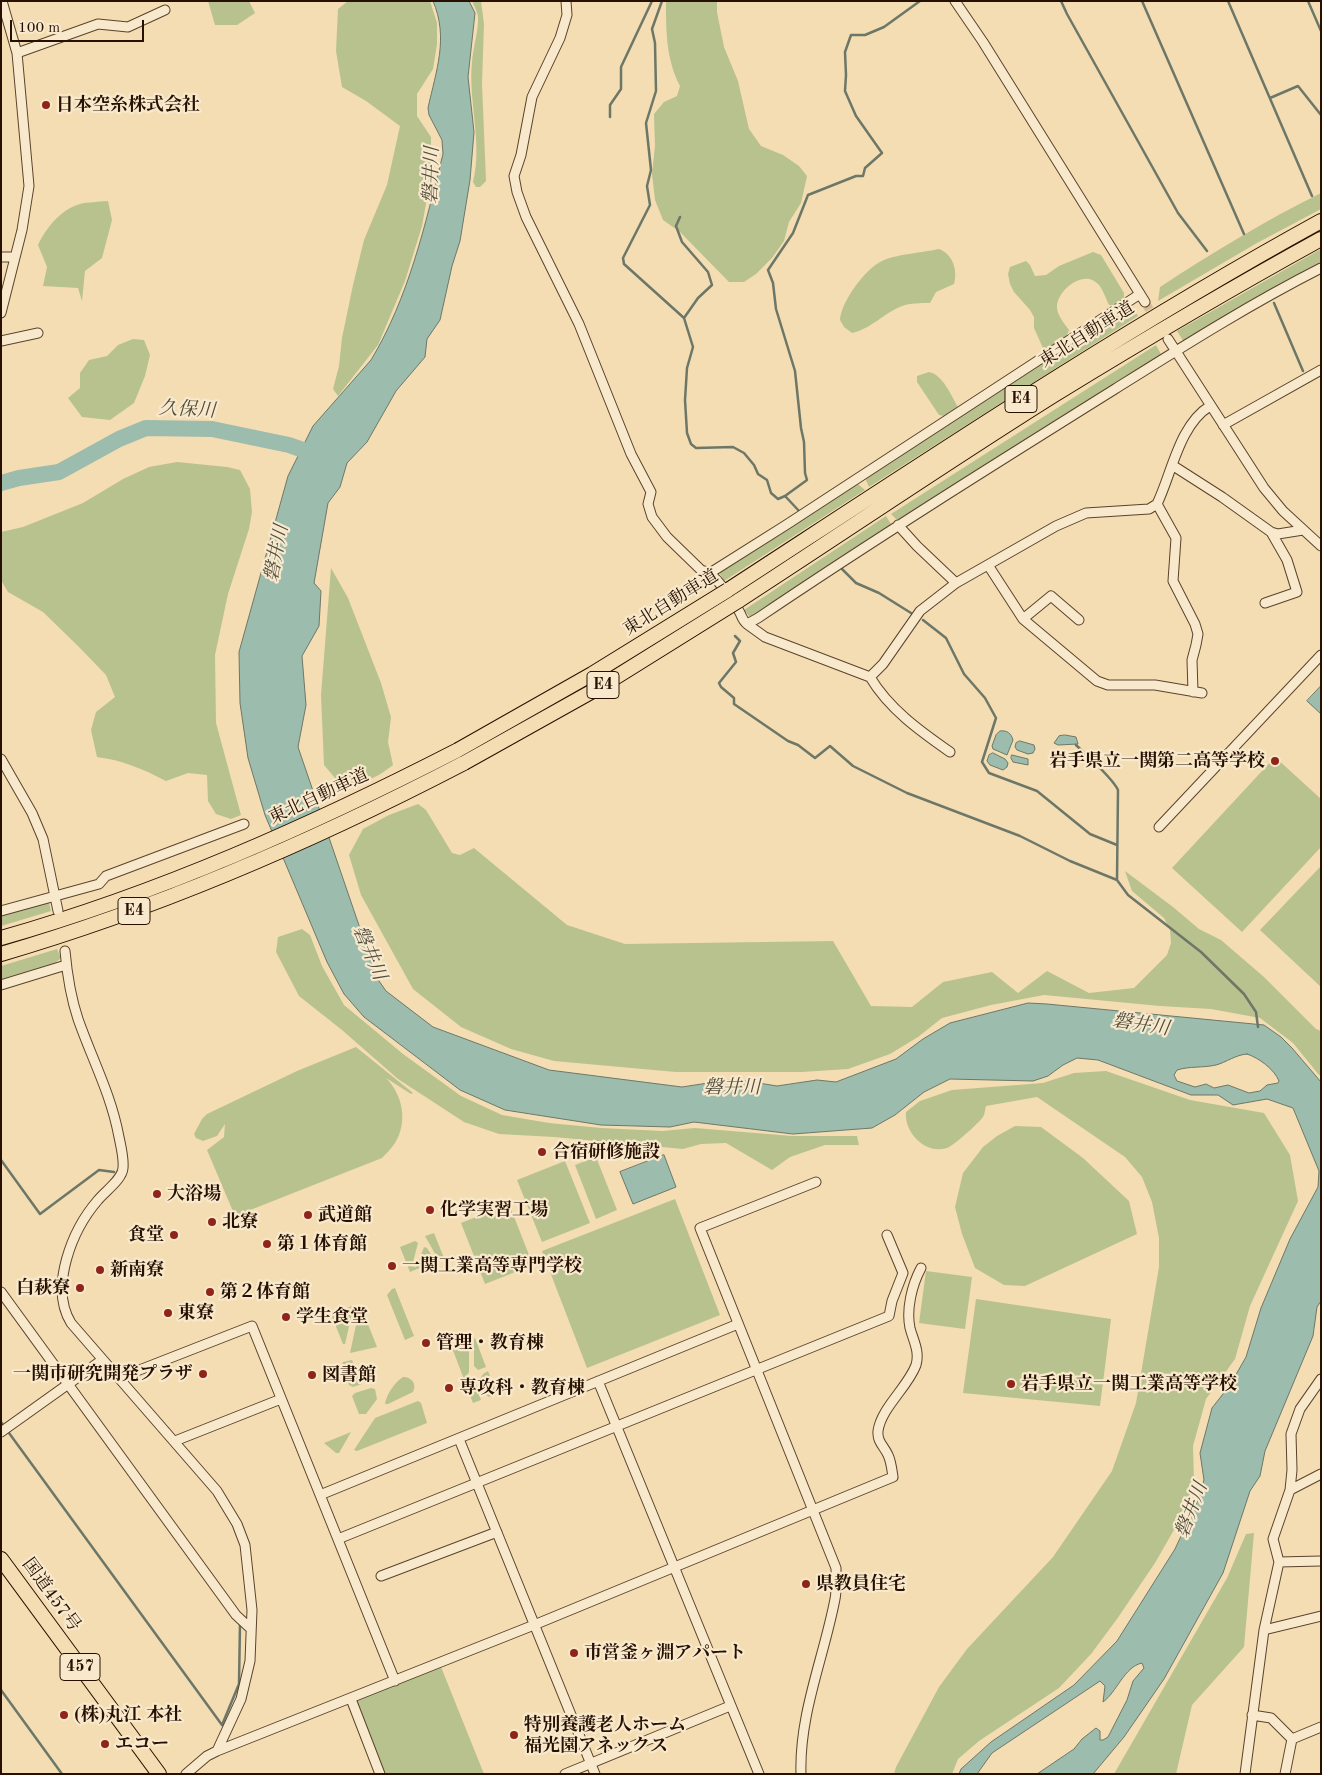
<!DOCTYPE html>
<meta charset="utf-8">
<style>
body{margin:0}
#map{position:relative;width:1322px;height:1775px;overflow:hidden;background:#f4ddb2;font-family:"Old Standard TT",serif}
canvas{display:block}
.frame{position:absolute;inset:0;border:2px solid #271000;pointer-events:none}
.scale{position:absolute;left:10px;top:20px;width:134px;height:22px;box-sizing:border-box;border:2px solid #271000;border-top:0;padding-left:6px;font-size:15px;line-height:18px;white-space:nowrap;color:#271000;-webkit-text-stroke:4px #f8e9cd;paint-order:stroke}
</style>
<div id="map">
<canvas width="1322" height="1775"></canvas>
<div class="frame"></div>
<div class="scale">100 m</div>
</div>
<script>
const context = document.querySelector('canvas').getContext('2d');
context.lineJoin = 'round';
function fill(path, color) {
  context.fillStyle = color;
  context.fill(path, 'evenodd');
}
function trace(path, color, width, dash) {
  context.strokeStyle = color;
  context.lineWidth = width;
  context.lineCap = dash ? 'butt' : 'round';
  context.setLineDash(dash || []);
  context.stroke(path);
}
function drawText(font, color, halo, rows, align = 'center') {
  context.font = font + ' "Old Standard TT","Noto Serif JP",serif';
  context.lineWidth = 4.5;
  context.setLineDash([]);
  context.textBaseline = 'middle';
  context.strokeStyle = halo;
  context.fillStyle = color;
  for (const [text, x, y, turn = 0] of rows) {
    context.save();
    context.translate(x, y);
    context.rotate((+turn || 0) * Math.PI / 180);
    context.textAlign = isNaN(turn) ? turn : align;
    if (halo) context.strokeText(text, 0, 0);
    context.fillText(text, 0, 0);
    context.restore();
  }
}
fill(new Path2D(`
 M208,1H249L255,13L237,25H215Z
 M348,1H430L437,23V44L433,69L417,94V116L431,137V176L422,226L405,281L378,345L338,396L333,389L339,366L342,338L353,285L364,240L387,185L400,126L366,101L342,87L336,51L338,9Z
 M472,1H481L484,24L482,83L486,181L480,187H476L473,182C483,143 468,102 472,62C473,47 479,30 478,16C477,11 474,6 472,1Z
 M666,1H717V12L724,47L738,81L749,129L761,146L783,155L799,166L807,176L801,203L789,222L784,241L772,258L756,274L744,282H729L680,232L663,220L655,200L652,174L655,146L654,114L664,102L677,96L680,86C666,59 666,31 666,1Z
 M1321,193V209L1257,243L1158,301L1160,287C1212,253 1266,220 1321,193Z
 M108,201L112,220L102,258L85,271L82,301L78,288L43,286L47,267L38,245C46,228 60,210 80,204C88,202 99,202 108,201Z
 M939,249C953,254 958,271 954,284L936,292L930,303C921,303 910,303 902,306C884,313 871,329 852,333L844,327L840,320C841,302 865,269 882,261C892,255 926,252 939,249Z
 M1321,249V265L1184,342L1177,331Z
 M1093,252L1101,255L1124,293V299L1116,305H1109C1106,299 1103,289 1098,284C1084,269 1059,289 1057,305C1056,314 1064,323 1069,330L1066,337L1048,348H1043L1034,328V317L1030,310L1014,292L1010,284L1008,274L1010,267L1026,261L1030,265L1035,276L1046,275L1059,266Z
 M1131,305L1138,316L869,487L865,478Z
 M133,339L144,340L150,355L145,376L134,403L110,420L82,417L68,398L80,388V373L89,360L107,356L118,345Z
 M1156,345L1162,356L900,519L897,520L891,514Z
 M929,372C943,375 951,395 958,407L944,416L939,415L917,382V376Z
 M177,462L227,467L240,470L250,489L252,512L249,529L228,594L215,655L216,723L241,815L231,819L216,814L208,801L207,775L188,773L166,781C143,769 122,760 97,757L91,730L96,712L115,697L106,675L79,647L43,612L8,592L1,580V532L23,527L83,503L123,479L149,467Z
 M858,484L865,490L724,581L720,574L721,570L854,485Z
 M886,516L891,524L889,527L755,616H749L744,610Z
 M331,568L348,598L381,683L391,717L388,742L393,765C373,781 364,782 340,784L324,765L321,695Z
 M1275,757L1321,799V847L1242,932L1172,868Z
 M418,804L426,810L452,853L460,855L474,848L567,925L625,944L833,941L871,1006L912,1007L943,982L992,972L1018,993L1047,971L1089,993L1134,988L1167,955L1171,943L1170,930L1164,918L1132,891L1125,871L1173,907L1199,929L1221,940L1264,977L1316,1029L1321,1031V1075H1319L1293,1043L1260,1018L1211,1009L1160,1006L1044,995L991,1005L942,1018L918,1037L890,1054L848,1069L802,1072H676L554,1061L511,1049L461,1027L413,989L361,895L349,855L363,829L389,815Z
 M1321,866V987L1260,930Z
 M43,902L49,903L51,911L1,926V913Z
 M302,929L310,935L322,966L344,1005L403,1054L461,1096L502,1115L549,1123L601,1128L662,1131L695,1128L792,1136H857L859,1145H825L790,1157L772,1170L726,1143L701,1144L683,1149L554,1137L499,1134L464,1122L398,1079L342,1030L299,996L276,952L278,937Z
 M57,949L61,958L54,964L1,980V966Z
 M356,1047L413,1093L411,1094L386,1078C403,1095 408,1122 395,1143C391,1149 386,1154 382,1158L235,1216L207,1150L224,1137L225,1124L217,1136L203,1141L196,1138L194,1134L202,1119L207,1114L297,1071Z
 M1106,1071L1190,1100L1264,1113L1290,1155L1298,1201L1250,1306L1235,1359L1206,1399L1193,1446L1194,1482L1187,1507L1155,1563L1117,1619L1091,1654L1059,1688L979,1741L958,1759L952,1774H894L896,1767L939,1687L967,1649L1053,1557L1112,1471L1136,1403L1159,1267V1238L1152,1202L1142,1177L1125,1157L1037,1097L986,1106C985,1109 985,1114 983,1117C979,1123 953,1146 947,1148C925,1155 904,1132 906,1112L920,1101L952,1090L1043,1083L1074,1073Z
 M1015,1126L1041,1127L1083,1158L1129,1201L1137,1234L1025,1286L1004,1285L975,1268L962,1234L955,1207L963,1173L983,1147L997,1136Z
 M596,1157L617,1210L596,1219L575,1165Z
 M565,1161L590,1223L542,1242L517,1180Z
 M675,1199L720,1315L587,1368L542,1251Z
 M509,1204L533,1265L485,1284L461,1223Z
 M434,1233L444,1258L410,1272L400,1247L415,1241L418,1243L412,1266L416,1267L424,1247L427,1248L435,1261L438,1259L425,1236Z
 M926,1271L972,1277L965,1329L919,1323Z
 M395,1288L414,1336L405,1340L387,1295L392,1289Z
 M976,1299L1111,1319L1100,1406L963,1393Z
 M352,1306L353,1309L345,1344H343L331,1314Z
 M362,1309L377,1347L350,1353L359,1311Z
 M469,1338V1372L465,1378L467,1382H475L481,1400L473,1403L451,1345Z
 M475,1338L486,1367L478,1370L474,1366V1339Z
 M352,1360L362,1384L353,1387L349,1385L342,1365L343,1362Z
 M488,1371L497,1394L489,1397L486,1395L480,1379L483,1374Z
 M403,1377C412,1377 417,1384 413,1392L388,1404H385C386,1395 395,1382 403,1377Z
 M371,1388L375,1389L377,1399L366,1414H359L352,1396L355,1393Z
 M418,1401L421,1403L427,1423L357,1451L354,1450L375,1418Z
 M351,1432L339,1453H336L324,1443Z
 M1254,1533L1244,1647L1192,1705L1176,1774H1114L1227,1578L1246,1534Z
 M441,1667L484,1774H384L355,1701Z`), '#b8c28f');
const water = new Path2D(`
 M433,1H469L475,13L468,77L474,132L470,180L460,241L452,266L440,320L427,339L425,357L396,391L367,442L347,463L340,487L328,503L314,583L321,591L319,626L302,656L306,705L298,747L377,978L386,991L433,1027L549,1070L682,1087L734,1079L777,1086L817,1080L836,1082L896,1059L923,1039L950,1023L1028,1003L1047,1004L1264,1025L1281,1037L1292,1048L1321,1082V1301L1317,1307L1313,1336L1265,1451L1260,1476L1250,1491L1223,1573L1164,1679L1124,1737L1093,1774H1037L1074,1749L1082,1739L1096,1728L1100,1731V1740H1103L1108,1737L1127,1700L1133,1681L1144,1668L1142,1663C1124,1667 1117,1692 1103,1702L1105,1686L1100,1681L992,1753L977,1774H959L961,1769L991,1742L1074,1685L1117,1641L1175,1549L1197,1502L1204,1480L1200,1453L1212,1408L1230,1385L1246,1357L1261,1308L1290,1239L1318,1187L1319,1171L1293,1108L1267,1099L1233,1105L1218,1095H1191L1098,1060L1077,1058L1063,1065L1048,1076L1033,1081L950,1079L924,1092L895,1115L872,1128L793,1134L694,1122L670,1127L601,1125L505,1110L460,1090L364,1017L344,994L327,962L265,815L248,758L240,703L239,652L288,476L313,426L371,360C409,297 425,225 443,154L442,140L429,115L428,108C436,71 449,38 433,1ZM1247,1054C1259,1058 1274,1069 1279,1081L1278,1083L1267,1085L1260,1091L1249,1093L1228,1085L1214,1088L1206,1084L1195,1087L1177,1081L1174,1075L1177,1070C1190,1066 1203,1068 1216,1065C1227,1062 1235,1055 1247,1054Z
 M1321,686V714L1307,701Z
 M1000,731C1007,730 1011,733 1013,740L1007,755L993,749L992,746L996,735Z
 M1065,735L1076,737L1078,744L1058,745L1054,743L1059,736Z
 M1020,741L1034,745L1035,749L1033,753L1028,754L1017,750L1015,747L1016,743Z
 M993,753L1005,759L1008,763L1007,767L1003,770L990,765L987,761L989,755Z
 M1012,755L1028,759V765L1013,762L1011,758Z
 M664,1155L676,1187L633,1204L620,1172Z`);
fill(water, '#9cbcad');
trace(water, '#6d7768', 1);
trace(new Path2D(`
 M662,1L652,29L655,43L656,91L646,123L651,170L647,186L650,205L623,258L624,264L684,318
 M1061,1L1067,14L1178,213L1207,251
 M1142,1L1244,234
 M1228,1L1312,196
 M1308,1L1321,31
 M1270,98L1298,86L1321,115
 M610,117V105L621,89V67L652,1
 M680,217L676,226L682,242L708,272L712,285L698,298L684,318L693,347L687,368L685,400L687,433L691,444L696,448L733,447L744,453L754,465L758,474L767,480L771,493L778,499L785,496L800,512
 M1274,303L1303,371
 M785,496L807,480L805,473L804,442L801,428L795,371L776,309L773,283L768,270L793,233L808,195L856,176H863L865,168L882,153L856,116L845,91L846,75L845,52L851,35H865L884,27L920,1
 M842,569L856,583L879,593L911,613
 M923,620L946,638L964,674L985,698L996,718L982,762L989,773L1037,791L1090,834L1117,845
 M735,636L740,641L733,653L736,662L719,683L721,687L734,698V704L788,741L798,745L815,758L830,746L853,766L907,793L1020,836L1070,861L1117,880
 M1076,745C1087,756 1112,777 1118,790L1117,880L1128,895L1201,952L1244,994L1256,1012L1258,1027
 M1,1160L40,1214L99,1170L114,1172
 M1,1422L222,1725L239,1684L240,1623
 M1,1690L62,1774`), '#6d7768', 2.5);
trace(new Path2D(`
 M1,483L19,478L59,472L119,439L146,428L212,429L289,445L320,456`), '#9cbcad', 16);
trace(new Path2D(`
 M1145,302L1156,321`), '#d5be97', 9, [9, 4.5]);
const minor = new Path2D(`
 M566,1L567,15L560,38L532,97L521,155L514,176L517,192L526,217L579,324L631,454L651,492L648,504L652,517L667,537L701,570L710,573
 M955,1L983,42L1145,302
 M17,53L98,24L128,27L165,10
 M1,257H15
 M1140,294L786,525L710,573C721,584 731,597 739,611C742,616 742,620 747,624L758,618C875,539 995,464 1115,389C1182,347 1250,304 1321,268
 M1,313L22,230L29,186L17,53L2,1
 M1168,339L1264,488L1283,511L1321,546
 M1,341L38,333
 M1223,425L1321,370
 M1172,465L1222,497L1271,532L1278,534L1303,530
 M1157,504L1176,538L1173,581L1195,624L1198,634L1196,645L1192,660L1193,692
 M898,525L917,546L956,583
 M988,565L1023,619L1097,681L1108,685H1155L1202,693
 M1265,603L1297,592L1287,560L1271,532
 M1023,619L1051,596L1079,620
 M747,624L765,637L870,677L883,664L920,611L956,583L1056,526L1086,513L1149,509L1157,504C1172,473 1179,425 1210,406
 M870,677C889,709 920,731 950,752
 M1,759L32,813L43,839L58,911
 M1159,827L1321,655
 M1,911L99,884L106,876L244,824
 M65,951C67,973 71,998 78,1019C92,1059 111,1094 119,1137C121,1147 124,1158 123,1168C122,1180 105,1191 98,1200C72,1230 49,1287 71,1323L217,1491L237,1524L245,1545L252,1610L250,1661L241,1699L217,1751
 M1,985L66,965
 M1,1292L236,1615L251,1629
 M119,1378L252,1326L395,1681
 M598,1381L759,1774
 M1,1432L102,1360
 M459,1439L595,1774
 M175,1441L281,1399
 M1290,1490L1321,1474
 M320,1495L738,1324
 M338,1539L889,1316L892,1301L903,1273L887,1235
 M1279,1562L1273,1539L1290,1490L1292,1470L1291,1434L1300,1409L1321,1379
 M381,1576L497,1532
 M1264,1630L1279,1562L1321,1561
 M351,1699L380,1774
 M1252,1715L1271,1718L1292,1739L1321,1727
 M186,1774L207,1756L217,1751L534,1625L893,1477C892,1470 891,1461 888,1455C884,1446 877,1442 878,1431C881,1408 908,1387 916,1365C920,1351 913,1340 910,1328C906,1309 912,1285 921,1268
 M565,1774L730,1706
 M801,1774C799,1714 824,1657 835,1599C837,1589 836,1578 836,1568L700,1228L816,1182
 M1245,1774L1264,1630L1321,1616
 M1285,1774L1292,1739`);
const highway = new Path2D(`
 M728,590C923,463 1117,333 1321,221
 M738,601C843,533 947,462 1054,395C1142,341 1230,289 1321,239
 M1,938C160,893 312,825 458,750
 M1,954C162,907 316,840 464,763
 M1,1559L159,1774`);
trace(minor, '#5a432c', 11);
trace(highway, '#271000', 16);
trace(minor, '#f8e9cd', 9);
trace(highway, '#f4ddb2', 14);
const highwayBridge = new Path2D(`
 M458,750L592,674L728,590
 M464,763L600,687L738,601`);
trace(highwayBridge, '#271000', 16, []);
trace(highwayBridge, '#f4ddb2', 14);
for (const [x, y, r, color] of [
 [46,105,5,"#8f2418"],
 [1275,761,5,"#8f2418"],
 [542,1152,5,"#8f2418"],
 [157,1194,5,"#8f2418"],
 [430,1210,5,"#8f2418"],
 [308,1215,5,"#8f2418"],
 [212,1222,5,"#8f2418"],
 [174,1235,5,"#8f2418"],
 [267,1244,5,"#8f2418"],
 [392,1266,5,"#8f2418"],
 [100,1270,5,"#8f2418"],
 [80,1288,5,"#8f2418"],
 [210,1292,5,"#8f2418"],
 [168,1313,5,"#8f2418"],
 [286,1317,5,"#8f2418"],
 [426,1343,5,"#8f2418"],
 [203,1374,5,"#8f2418"],
 [312,1375,5,"#8f2418"],
 [1011,1384,5,"#8f2418"],
 [449,1388,5,"#8f2418"],
 [806,1584,5,"#8f2418"],
 [574,1653,5,"#8f2418"],
 [64,1715,5,"#8f2418"],
 [514,1735,5,"#8f2418"],
 [105,1744,5,"#8f2418"]
]) {
  const dot = new Path2D();
  dot.arc(x, y, r, 0, 2 * Math.PI);
  context.fillStyle = color;
  context.fill(dot);
  trace(dot, '#f8e9cd', 2);
}
for (const [x, y, w] of [
 [1021,399,32],
 [603,685,32],
 [134,911,32],
 [80,1667,40]
]) {
  const box = new Path2D();
  box.roundRect(x - w / 2, y - 13.5, w, 27, 4);
  context.fillStyle = '#f8e9cd';
  context.fill(box);
  trace(box, '#271000', 1);
}
drawText('bold 16px', '#271000', null, [
 ["E4",1021,399],
 ["E4",603,685],
 ["E4",134,911],
 ["457",80,1667]
]);
drawText('bold 18px', '#271000', '#f8e9cd', [
 ["日本空糸株式会社",56,105],
 ["岩手県立一関第二高等学校",1265,761,"right"],
 ["合宿研修施設",552,1152],
 ["大浴場",167,1194],
 ["化学実習工場",440,1210],
 ["武道館",318,1215],
 ["北寮",222,1222],
 ["食堂",164,1235,"right"],
 ["第１体育館",277,1244],
 ["一関工業高等専門学校",402,1266],
 ["新南寮",110,1270],
 ["白萩寮",70,1288,"right"],
 ["第２体育館",220,1292],
 ["東寮",178,1313],
 ["学生食堂",296,1317],
 ["管理・教育棟",436,1343],
 ["一関市研究開発プラザ",193,1374,"right"],
 ["図書館",322,1375],
 ["岩手県立一関工業高等学校",1021,1384],
 ["専攻科・教育棟",459,1388],
 ["県教員住宅",816,1584],
 ["市営釜ヶ淵アパート",584,1653],
 ["(株)丸江 本社",74,1715],
 ["特別養護老人ホーム",524,1725],
 ["福光園アネックス",524,1746],
 ["エコー",115,1744]
], 'left');
drawText('18px', '#271000', '#f8e9cd', [
 ["東北自動車道",1087,335,-32],
 ["東北自動車道",671,603,-32],
 ["東北自動車道",319,797,-25],
 ["国道457号",51,1595,54]
]);
drawText('italic 19px', '#504c3d', '#f8e9cd', [
 ["磐井川",432,175,-88],
 ["久保川",187,410,3],
 ["磐井川",277,553,-79],
 ["磐井川",369,953,67],
 ["磐井川",1141,1025,9],
 ["磐井川",732,1088],
 ["磐井川",1192,1510,-69]
]);
</script>
